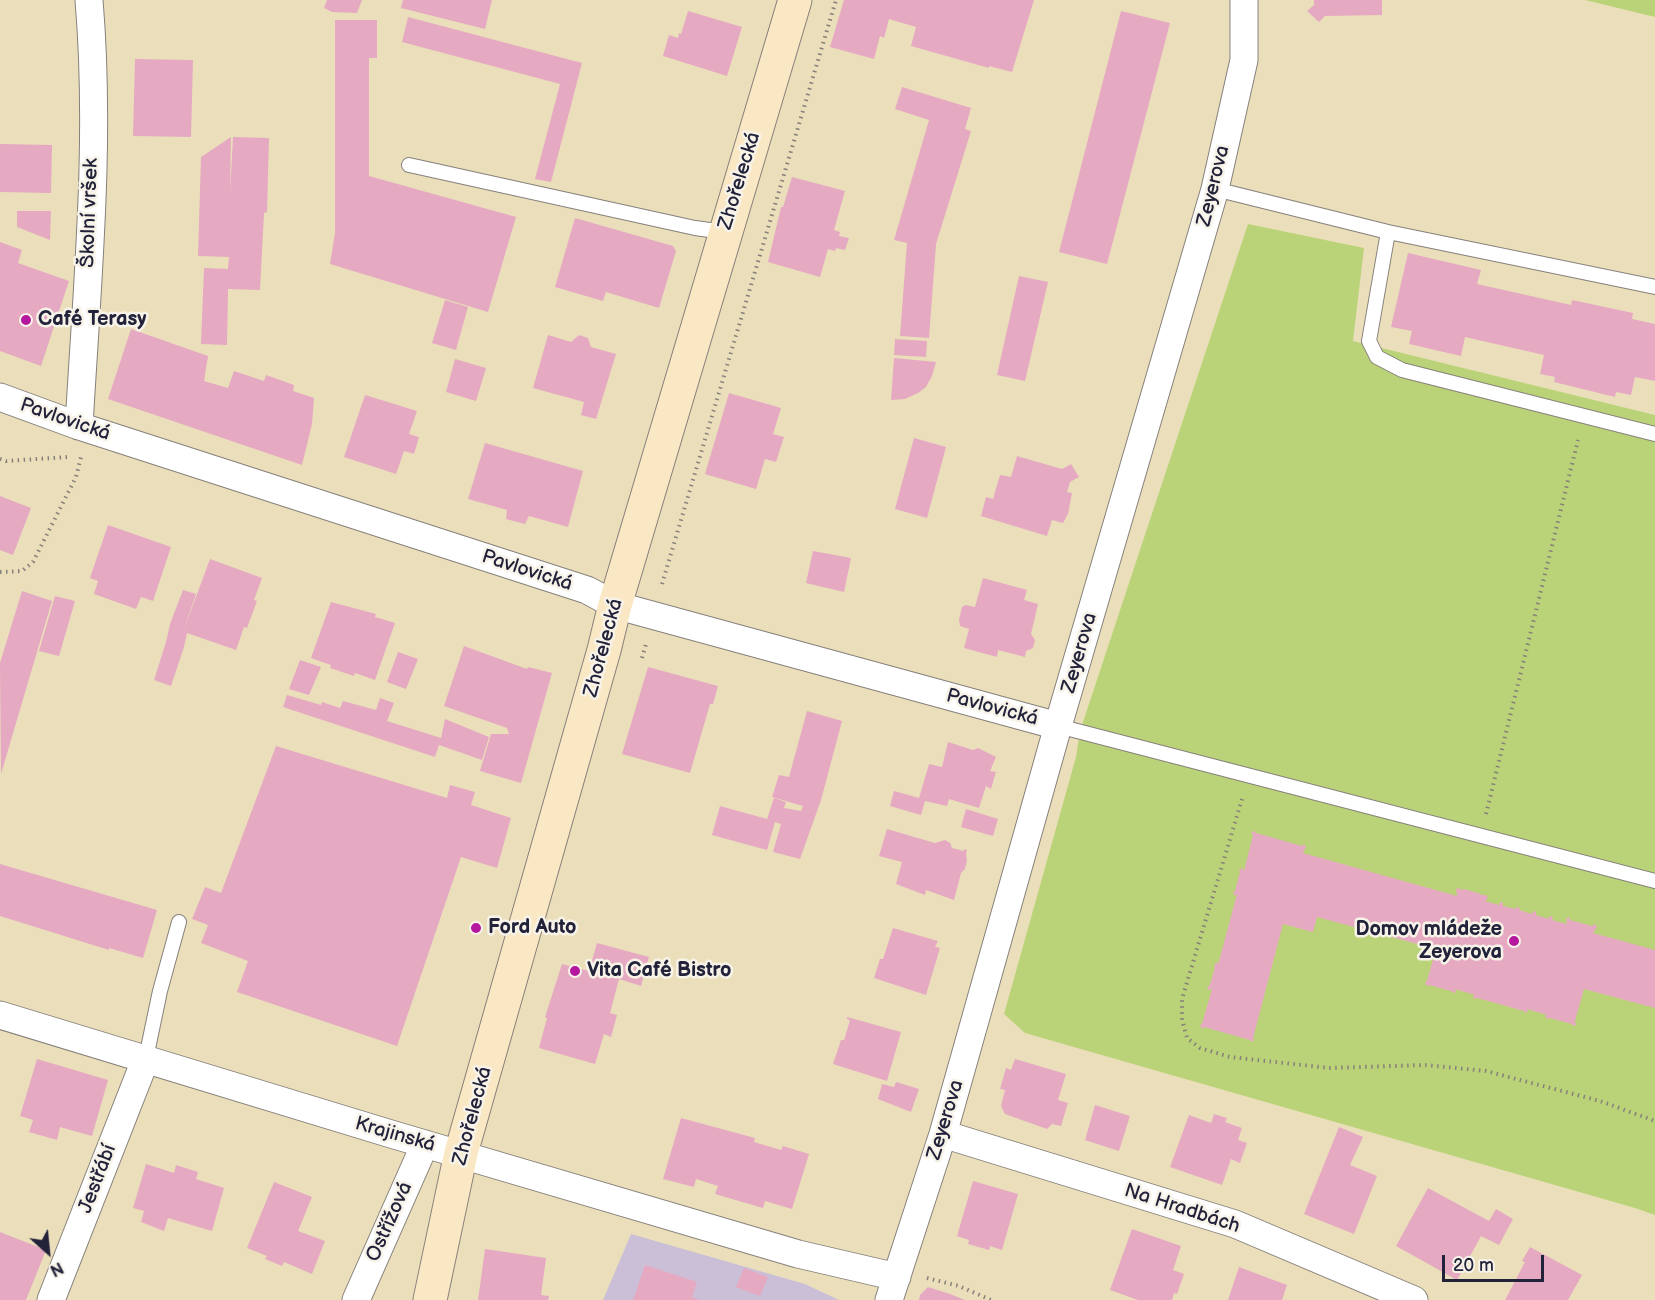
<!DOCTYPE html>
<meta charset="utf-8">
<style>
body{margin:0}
#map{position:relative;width:1655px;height:1300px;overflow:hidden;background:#ebdfbb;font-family:"Balsamiq Sans",sans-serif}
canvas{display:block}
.north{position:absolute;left:18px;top:1222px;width:60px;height:60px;-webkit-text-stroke:4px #f7f3e8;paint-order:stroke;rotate:153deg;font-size:16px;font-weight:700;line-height:24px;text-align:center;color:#22223b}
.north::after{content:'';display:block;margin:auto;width:21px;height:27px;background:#22223b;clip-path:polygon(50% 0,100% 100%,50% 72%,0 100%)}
.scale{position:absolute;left:1442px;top:1255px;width:102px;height:27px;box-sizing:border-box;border:3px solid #22223b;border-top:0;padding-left:8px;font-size:18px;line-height:21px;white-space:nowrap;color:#22223b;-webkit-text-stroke:4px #f7f3e8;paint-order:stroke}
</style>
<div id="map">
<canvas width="1655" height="1300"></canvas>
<div class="north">N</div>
<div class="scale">20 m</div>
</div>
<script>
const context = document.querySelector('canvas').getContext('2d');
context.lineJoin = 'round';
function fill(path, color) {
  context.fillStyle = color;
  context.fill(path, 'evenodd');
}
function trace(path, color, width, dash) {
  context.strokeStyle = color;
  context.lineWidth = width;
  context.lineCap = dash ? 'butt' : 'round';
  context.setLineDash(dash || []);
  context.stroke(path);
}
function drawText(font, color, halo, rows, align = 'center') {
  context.font = font + ' "Balsamiq Sans",sans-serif';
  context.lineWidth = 5;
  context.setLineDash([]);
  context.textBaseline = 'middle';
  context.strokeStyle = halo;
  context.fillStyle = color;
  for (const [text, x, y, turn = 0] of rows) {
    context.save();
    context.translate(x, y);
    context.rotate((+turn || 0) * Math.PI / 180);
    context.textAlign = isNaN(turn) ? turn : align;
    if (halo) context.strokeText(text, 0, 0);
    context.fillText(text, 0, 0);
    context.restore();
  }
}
fill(new Path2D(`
 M631,1234L805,1284L839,1300H603Z`), '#cabfd6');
fill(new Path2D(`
 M1585,0H1655V17Z
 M1248,224L1364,248L1353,341L1655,415V1215L1635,1208L1025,1033L1004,1014L1076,757L1080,731Z`), '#bbd378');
fill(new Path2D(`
 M327,0H362L357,13L332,12L324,8Z
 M403,0H492L485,29L401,8Z
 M844,0H1034L1012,72L989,66V68L911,46L916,27L889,19L884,38L880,36L874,59L830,47Z
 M1314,0H1382V15L1325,16L1319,22L1307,11L1314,5Z
 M688,11L742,27L727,76L663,56L669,35L678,38L679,33L681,34Z
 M1121,11L1170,23L1107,264L1059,252Z
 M408,17L582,63L551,182L535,179L560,84L402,42Z
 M335,20H377V58H369V176L516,217L488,312L330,264L335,233Z
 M135,59L193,60L191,137L133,136Z
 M902,87L971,108L965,129L971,131L936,244L929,338L900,336L907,243L894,240L929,120L895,109Z
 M231,137L230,193L233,137L269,138L267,212L264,213L260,290L228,289L227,345L201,344L204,268L228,269L229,257L198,256L201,157Z
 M0,144L52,145L51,193L0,192Z
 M792,177L845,191L834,230L840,232L839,236L849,238L845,250L836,248L835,251L828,249L820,277L768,262L781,207H783Z
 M17,211H51L50,240L17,227Z
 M575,218L673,246L676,251L659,308L606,292L603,301L555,287Z
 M0,242L22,250L18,263L69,281L41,366L0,351Z
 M1408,253L1481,270L1477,284L1571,305L1572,300L1633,313L1632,319L1655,324V381L1635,377L1631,395L1616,392L1615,397L1554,382L1555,377L1540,374L1544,355L1465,337L1461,356L1409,344L1412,331L1391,327Z
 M1019,276L1048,282L1025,381L997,375Z
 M445,300L468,307L456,350L432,343Z
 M131,329L208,356L204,381L228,388L234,371L264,381L266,375L294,385L293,391L314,398L312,424L302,465L108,399Z
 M548,335L571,342L579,335L588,338L591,347L616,354L596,419L581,415L584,402L533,388Z
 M895,339L927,341L926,357L894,355Z
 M894,358L936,362L932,376L926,387L918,393L905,399L891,400Z
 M455,359L486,368L476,401L446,392Z
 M729,393L781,408L773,434L784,437L776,462L765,459L756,489L705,474Z
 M365,395L417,411L409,434L419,437L414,454L404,451L396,474L344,457Z
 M914,438L946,447L927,518L895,509Z
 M485,443L583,471L568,527L529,516L525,524L506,519L507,510L468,499Z
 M1017,456L1062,469L1071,464L1079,477L1070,482L1067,492L1072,493L1068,514L1063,523L1052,520L1047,536L981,516L986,497L993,499L1000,475L1011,477Z
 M0,496L31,508L13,555L0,550Z
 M108,525L171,547L153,601L141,597L136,609L94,594L98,581L90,578Z
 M813,551L851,558L844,592L806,583Z
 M210,559L262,578L254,600L257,601L247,628L244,627L236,650L187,633L184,647L171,686L154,680L166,642L170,624L183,590L196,594L183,632Z
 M983,578L1027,590L1024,600L1038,604L1031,634L1035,640L1033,648L1026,651L1025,657L998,650L997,657L964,648L969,629L960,626L959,620L962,607L966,605L975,607Z
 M22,591L52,601L1,774L0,663Z
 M55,596L75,601L59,656L39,651Z
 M331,602L376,614L375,617L395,623L375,680L355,673L354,676L330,668L331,665L311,658Z
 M464,646L527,669L528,667L552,673L521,783L480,771L491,734H509L507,728L444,706Z
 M398,652L418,659L406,689L387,682Z
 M300,660L321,667L309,695L289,689Z
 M648,667L718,686L713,704H710L690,773L622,754Z
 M287,695L321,705L322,702L340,708L343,701L376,710L380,698L394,703L387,721L441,738L445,719L489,737L482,760L439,745L435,757L283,707Z
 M807,711L842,721L821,800L800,859L773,852L781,824L775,822L767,850L712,835L720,806L767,819L774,798L786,802L784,808L801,811L803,806L772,797L779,775L789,777Z
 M948,742L973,750L978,748L996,757L990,771L996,772L991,789L986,786L979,808L949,799L947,806L925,801L921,815L890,806L894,791L919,798L929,764L942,767Z
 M276,746L447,798L450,785L475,792L471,805L511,818L497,868L461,857L397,1046L237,992L248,961L201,943L208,925L192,919L205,887L221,893Z
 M966,809L998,819L993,836L961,827Z
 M887,829L935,843L945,840L950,843L952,848L964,851V849L967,850L966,854L967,860L965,869L961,873L954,900L926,890L925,895L896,884L902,862L879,856Z
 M1254,831L1256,833L1302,846L1304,844L1306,847L1303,853L1457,896L1456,889L1459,888L1461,890L1464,889L1481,894L1480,895H1486L1488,898L1485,901L1499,905L1500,902L1503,903V906L1516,909V907L1520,908L1519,910L1532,914L1533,911L1536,912V915L1549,919V916L1553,917L1552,920L1567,924L1566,919L1569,917L1570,920L1592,926L1595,924L1597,927L1593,933L1655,950V1008L1584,989L1575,1021L1576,1025L1573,1026L1572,1024L1550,1018L1547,1019L1545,1016L1547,1015L1527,1009L1528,1011L1525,1013L1524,1011L1477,998L1474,999L1473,996L1475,995L1455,989L1456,992L1453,993L1451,991L1429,985L1427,986L1425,983L1427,981L1436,949L1317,917L1313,932L1283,924L1253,1038L1254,1040L1251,1042L1250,1040L1204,1027L1202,1029L1200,1025L1202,1024L1212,989L1209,990L1207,987L1210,985L1215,967L1214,965L1217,962L1218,965L1237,894L1235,896L1233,892L1235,891L1240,872L1239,870L1242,868L1244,871L1253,835L1251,832Z
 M0,864L157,910L143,958L109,948V950L0,916Z
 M893,928L938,941L935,947L940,948L926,995L874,978L880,959H883Z
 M597,943L649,957L641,986L619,979L610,1013L617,1015L611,1037L604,1034L595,1064L539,1048L547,1018L545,1017L562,964L589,971Z
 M847,1017L901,1032L887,1081L833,1064L841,1040H844L850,1020L847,1019Z
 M37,1059L108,1080L92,1136L60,1127L57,1140L29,1132L33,1120L20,1116Z
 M1015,1059L1066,1074L1058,1100L1068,1103L1061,1126L1052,1124L1047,1129L1005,1114L1001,1106L1005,1090L1000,1089L1006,1068L1011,1070Z
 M896,1082L919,1089L911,1112L878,1099L882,1084L894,1087Z
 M1095,1105L1130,1116L1119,1151L1085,1140Z
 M1214,1114L1227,1118L1225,1122L1242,1128L1238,1140L1247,1143L1240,1163L1231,1159L1222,1185L1170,1167L1189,1115L1211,1123Z
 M681,1118L755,1138L754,1142L781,1150L783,1146L809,1154L792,1209L765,1201L763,1208L715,1194L718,1186L696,1179L694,1187L663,1179Z
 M1339,1127L1363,1137L1350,1165L1377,1176L1354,1234L1304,1214Z
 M146,1164L174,1173L176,1165L198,1172L196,1179L224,1188L212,1231L168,1218L164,1231L141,1222L144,1211L133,1208Z
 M973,1181L1018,1194L1002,1250L990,1246L989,1250L968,1244L969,1240L957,1236Z
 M274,1182L312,1197L298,1231L325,1241L312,1274L284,1262L282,1266L265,1259L267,1256L247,1248Z
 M1428,1188L1489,1221L1496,1209L1513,1219L1499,1245L1481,1236L1457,1280L1396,1246Z
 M1132,1229L1181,1246L1173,1270L1184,1274L1177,1294L1174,1293L1172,1300H1138L1110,1290Z
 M0,1232L46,1250L26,1300H0Z
 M1530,1247L1582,1275L1568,1300H1505L1525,1262L1522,1261Z
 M485,1249L546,1258L541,1295L549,1296L548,1300H478Z
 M645,1265L697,1282L692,1297L700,1300H633Z
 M1239,1267L1287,1285L1282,1300H1228Z
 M744,1268L768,1277L760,1296L736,1287Z
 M928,1287L950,1294L965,1300H919L920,1295Z`), '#e5a9c2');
const service = new Path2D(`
 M409,165L695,228L724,232
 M1215,189L1388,232L1655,287
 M1388,232L1369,341L1377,357L1402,370L1655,434
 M1058,726L1655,881
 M146,1058L160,991L179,922`);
const minor = new Path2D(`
 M0,397L79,426L587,590L615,605L1058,726
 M79,426C87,285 101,142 89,0
 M0,1015L391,1134L798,1254L897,1277
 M943,1134L1235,1224L1414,1300
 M51,1300L146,1058
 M356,1300L425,1144
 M889,1300L943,1134L1058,726L1215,189L1244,60V0`);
const secondary = new Path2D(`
 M430,1300L461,1153L604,650L615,605L795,0`);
trace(service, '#86807b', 16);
trace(minor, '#86807b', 29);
trace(secondary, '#86807b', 35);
trace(new Path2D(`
 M0,459L6,461L68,457
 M0,572L22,571L33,562L76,477L81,457
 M662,584L836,0
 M642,658L646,644
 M1242,799L1182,999V1020L1187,1038L1200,1048L1230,1057L1329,1068L1425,1065L1486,1071L1600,1101L1655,1121
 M1486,814L1578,440
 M927,1278L959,1286L991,1300`), '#86807b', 4, [1.5, 4.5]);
trace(service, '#fff', 14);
trace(minor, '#fff', 27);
trace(secondary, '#fae7c3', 33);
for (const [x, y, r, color] of [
 [26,320,6,"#b5179e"],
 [476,928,6,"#b5179e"],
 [1514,941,6,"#b5179e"],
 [575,971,6,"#b5179e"]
]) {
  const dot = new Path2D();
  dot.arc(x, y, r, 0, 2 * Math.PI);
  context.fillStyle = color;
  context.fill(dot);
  trace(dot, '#f7f3e8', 2);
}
drawText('20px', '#22223b', '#f7f3e8', [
 ["Zhořelecká",740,181,-73],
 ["Zeyerova",1214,186,-76],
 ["Školní vršek",90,213,-88],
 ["Pavlovická",65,420,19],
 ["Pavlovická",527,571,18],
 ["Zhořelecká",604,648,-75],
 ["Zeyerova",1080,653,-74],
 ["Pavlovická",992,708,15],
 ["Zhořelecká",473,1116,-75],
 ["Zeyerova",946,1120,-73],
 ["Krajinská",395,1135,16],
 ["Jestřábí",98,1179,-69],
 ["Na Hradbách",1182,1209,18],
 ["Ostřížová",390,1222,-66]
]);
drawText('bold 20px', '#22223b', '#f7f3e8', [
 ["Café Terasy",38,320],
 ["Ford Auto",488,928],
 ["Domov mládeže",1502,930,"right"],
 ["Zeyerova",1502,953,"right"],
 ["Vita Café Bistro",587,971]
], 'left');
</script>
